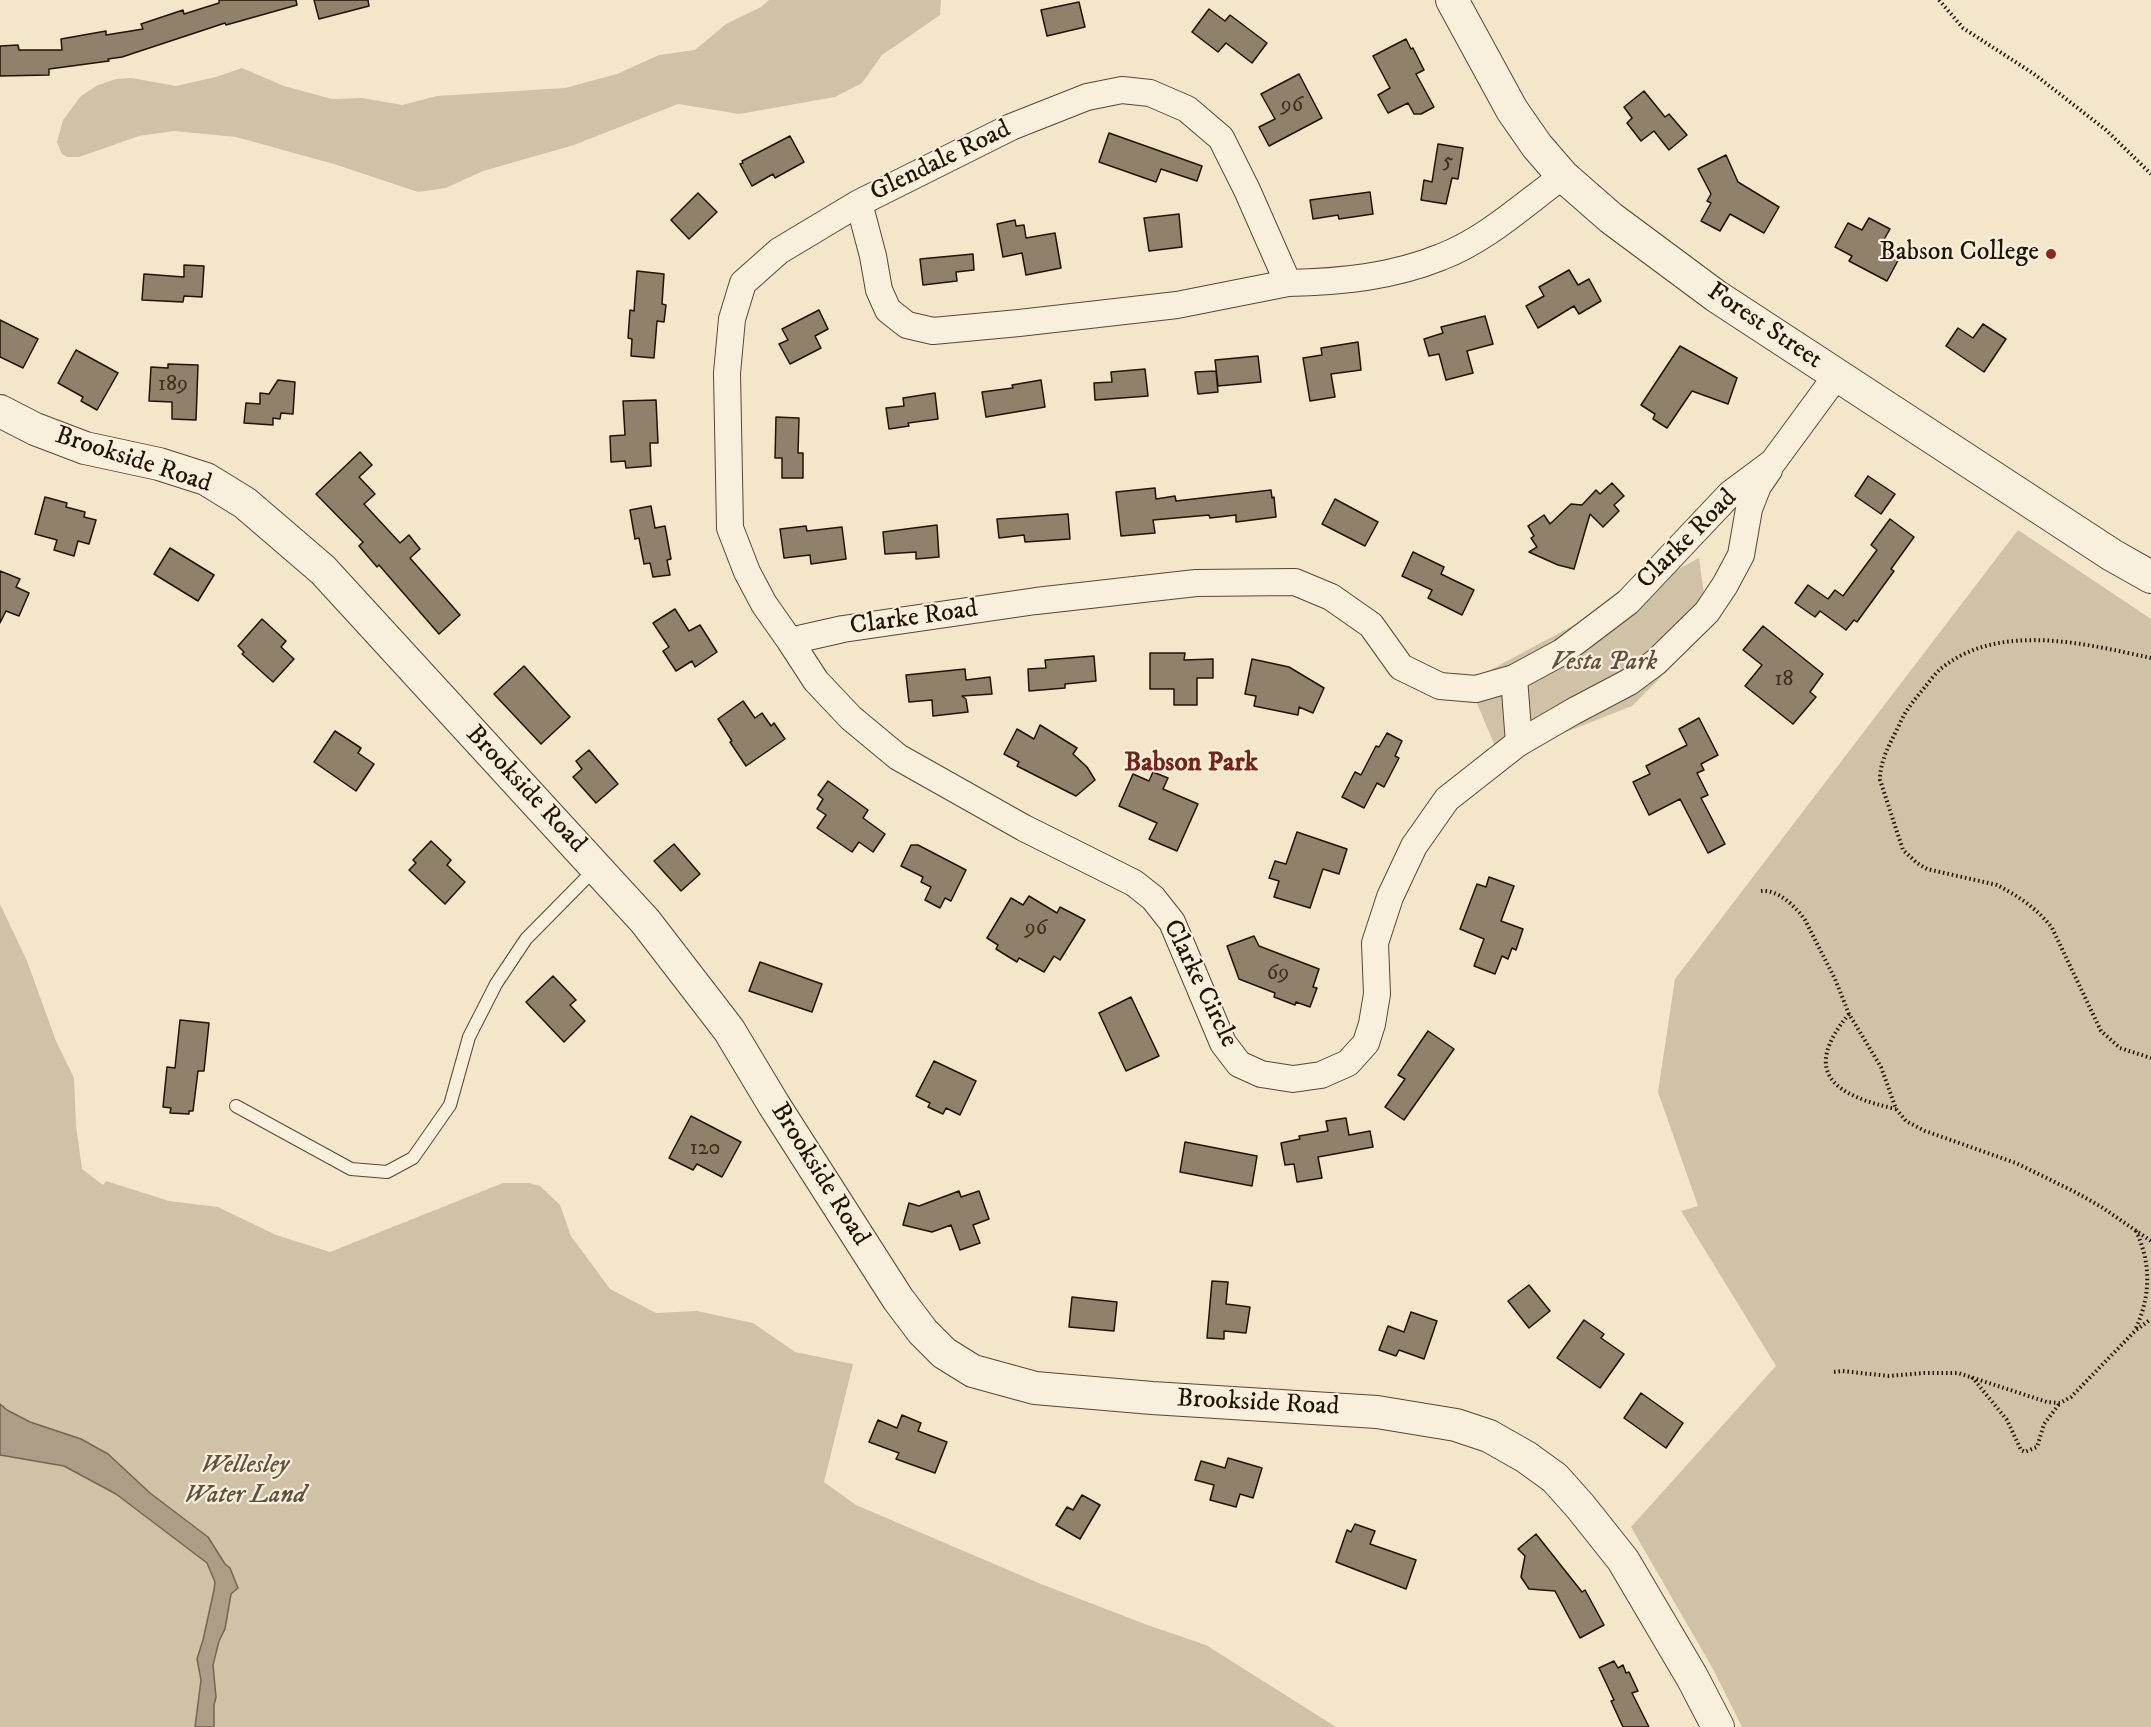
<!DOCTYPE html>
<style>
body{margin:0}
canvas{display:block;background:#f4e6c9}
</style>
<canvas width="2151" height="1727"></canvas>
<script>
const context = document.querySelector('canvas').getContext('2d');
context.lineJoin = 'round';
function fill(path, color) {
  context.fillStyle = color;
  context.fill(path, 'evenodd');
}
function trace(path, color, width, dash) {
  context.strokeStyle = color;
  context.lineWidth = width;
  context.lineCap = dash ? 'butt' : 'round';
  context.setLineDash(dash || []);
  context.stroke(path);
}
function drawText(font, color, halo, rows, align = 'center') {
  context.font = font + ' "IM FELL DW Pica",serif';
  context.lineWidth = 4.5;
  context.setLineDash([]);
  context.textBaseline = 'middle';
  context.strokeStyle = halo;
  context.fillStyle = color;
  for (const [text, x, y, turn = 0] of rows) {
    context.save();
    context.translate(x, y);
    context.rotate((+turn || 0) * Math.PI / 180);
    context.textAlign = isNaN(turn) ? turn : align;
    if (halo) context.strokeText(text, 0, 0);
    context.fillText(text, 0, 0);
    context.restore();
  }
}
fill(new Path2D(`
 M769,0H941L940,15L882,55L862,83L835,97L739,114L678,104L574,145L483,171L446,188L418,192L334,164L236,137L174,131L139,136L79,157H67L62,154L57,142L63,120L81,96L98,85L116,79L131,78L176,86L216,77L242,68L284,86L332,99L362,98L402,105L437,96L565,88L617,74L659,55L695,50L726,24L761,7Z
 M2018,530L2151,619V1727H1742L1713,1669L1631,1527L1776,1366L1681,1211L1698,1206L1658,1092L1675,979Z
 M1699,558L1709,629L1632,706L1500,758L1468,682Z
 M0,904L27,961L56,1041L74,1078L76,1125L82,1169L103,1185L106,1181L169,1201L218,1207L276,1235L330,1252L503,1183H529L540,1186L560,1205L571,1236L610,1289L656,1313L697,1311L753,1323L795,1352L853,1364L824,1482L856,1505L1041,1584L1150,1626L1206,1645L1336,1727H0Z`), '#d0c2a7');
const water = new Path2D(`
 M0,1404L7,1410L30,1422L81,1439L108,1454L150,1493L208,1537L225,1564L230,1568L238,1588L231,1594L225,1629L219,1641L213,1665L216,1697L214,1705V1727H195L201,1680L197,1659L203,1640L214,1590L215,1582L207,1563L116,1494L64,1466L0,1455Z`);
fill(water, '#ac9e86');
trace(water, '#746652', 1.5);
const building = new Path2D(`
 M219,0H296L297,5L226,25L225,23L122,57L108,59L109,61L49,69V75L0,76V46L18,45L19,50H62L61,39L106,31V35L143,29L141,24L183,10L184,14L219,3Z
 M314,0H368L369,6L319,19Z
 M1079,2L1085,27L1047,36L1041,10Z
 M1209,9L1225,21L1230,15L1267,43L1252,63L1226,43L1218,52L1192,32Z
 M1406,39L1411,49L1413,48L1424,70L1416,74L1434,107L1421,114H1414L1408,103L1388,113L1378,95L1390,88L1373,56Z
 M1299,74L1322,118L1269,146L1259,127L1275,119L1261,94Z
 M1644,91L1665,117L1669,114L1687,135L1669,150L1654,131L1641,141L1627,123L1632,118L1624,107Z
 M1109,133L1202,166L1197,181L1161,169L1156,182L1099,162Z
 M790,136L804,162L775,178L773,174L752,186L740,164L743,163L742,161Z
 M1438,144L1463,148L1458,179L1452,178L1446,204L1421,200L1424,180L1432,182Z
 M1726,155L1738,182L1779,207L1764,233L1730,214L1720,231L1701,221L1711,203L1707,201L1711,194L1698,169Z
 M1370,192L1373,214L1339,219L1338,215L1313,219L1310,200Z
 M698,193L717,212L689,239L671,220Z
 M1179,214L1182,247L1149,251L1144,218Z
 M1869,218L1890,229L1882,243L1902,253L1887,281L1849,261L1852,256L1835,247L1848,223L1862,230Z
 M1015,220L1016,226L1024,225L1026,238L1055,233L1061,268L1026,275L1022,253L1003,257L997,224Z
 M973,254L974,270L956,272L957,281L923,285L920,259Z
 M184,265L204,266L202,297L184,296L183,302L142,300L144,274L184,277Z
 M1569,270L1578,285L1589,279L1601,301L1579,314L1574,306L1538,328L1526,306L1544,296L1539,287Z
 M637,271L664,274L662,304L666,305L664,322L657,321L654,358L631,356L632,339L628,338L630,310L634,311Z
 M819,310L828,329L815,336L821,348L790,364L779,344L788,340L782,329Z
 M1485,316L1493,344L1467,351L1473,373L1446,380L1439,354L1429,356L1424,339L1443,333L1441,327Z
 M0,320L38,339L23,368L0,357Z
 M1983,324L2006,339L1984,372L1946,346L1958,328L1973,338Z
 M1358,342L1361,370L1331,374L1335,397L1310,401L1303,358L1322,355L1321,348Z
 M1680,346L1737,378L1728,404L1692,391L1667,428L1653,419L1655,414L1641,405Z
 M76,350L118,373L97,410L81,401L83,397L58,383Z
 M1258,356L1261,382L1218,386L1215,360Z
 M168,364L198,365L196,420L172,419V402L149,401L151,367L168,368Z
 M1145,369L1148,396L1095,400L1094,383L1112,382L1111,372Z
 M1216,371L1218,392L1198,394L1195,372Z
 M278,380L295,382L293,414L281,413L280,419L273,418V425L244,423L246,403L260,404V393L269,394Z
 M1041,380L1045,407L986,417L982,392L1013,388L1012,385Z
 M935,393L938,419L908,423L909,426L889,429L886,408L904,406L903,398Z
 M656,400L658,443H650L651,466L626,468L625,461L611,462L610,436L625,435L623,401Z
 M776,417L799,418L798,453H803V478H782V458H775Z
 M360,452L372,465L359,477L375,494L364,504L400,543L409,535L420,549L410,558L460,615L439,634L379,565L377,567L359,546L363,542L316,494Z
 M1868,476L1895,494L1881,514L1855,496Z
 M1612,483L1624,496L1614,505L1619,511L1603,527L1590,514L1574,569L1558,565L1529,552L1537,547L1531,538L1534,536L1528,526L1544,515L1550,524L1571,504L1582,505L1596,490L1600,494Z
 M1155,488L1156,499L1175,496L1176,501L1271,490L1272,498L1274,497L1276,517L1236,522V515L1210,518L1209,515L1153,520L1155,533L1121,536L1116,492Z
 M45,497L67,503L66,507L85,512L84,517L96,520L89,544L78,541L74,556L54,550L57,540L35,534Z
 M1335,499L1378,522L1365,546L1322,524Z
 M651,506L655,528L665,526L671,559L667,560L670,575L653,577L650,563L644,564L639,538L635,539L630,510Z
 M1068,514L1070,539L1025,542L1024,535L999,538L997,519Z
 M1890,519L1914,537L1891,569L1894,571L1857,622L1854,620L1846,630L1820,611L1815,617L1795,603L1808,585L1828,599L1835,590L1843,596L1877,550L1871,545Z
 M937,525L939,557L916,559V552L885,554L883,532Z
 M806,526L807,531L842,527L846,559L811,564L810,555L784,558L780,529Z
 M170,548L214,575L198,601L154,574Z
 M1413,552L1444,567L1441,574L1474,590L1462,615L1428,598L1432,590L1402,576Z
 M0,571L20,579L16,587L29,593L19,616L6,611L0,623Z
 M675,609L689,631L700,625L717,652L695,667L692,661L676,671L663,651L669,647L653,623Z
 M262,619L286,641L281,647L294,659L273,682L242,654L244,652L238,646Z
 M1763,626L1823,674L1810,692L1816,697L1793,724L1745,686L1762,665L1743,650Z
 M1150,653H1185L1184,660L1213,659V678H1197V705H1174V689H1150Z
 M1094,656L1096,681L1065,684V688L1029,691L1028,669L1046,668L1045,660Z
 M1252,659L1289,667L1324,688L1313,713L1299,707L1298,715L1254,706L1256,696L1245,694Z
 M524,666L570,717L541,744L494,694Z
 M965,669L966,680L990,677L992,694L962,696L966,699L968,712L933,716L932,700L909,702L906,675Z
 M743,701L755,718L762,713L771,726L774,723L785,739L746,766L730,742L732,741L718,719Z
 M1699,718L1718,755L1701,764L1704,770L1697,773L1708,795L1701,798L1725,844L1708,853L1680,799L1649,815L1633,782L1650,774L1646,766L1687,745L1679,729Z
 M1040,725L1077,748L1073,754L1087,767L1095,780L1076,796L1017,766L1019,762L1004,754L1017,729L1034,739Z
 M335,731L361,748L358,753L374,764L356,791L314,762Z
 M1387,733L1402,741L1395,756L1399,758L1384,787L1377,783L1364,808L1342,797L1355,772L1361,775L1376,746L1379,747Z
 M589,750L618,784L596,803L573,777L582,769L576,761Z
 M1153,772L1168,778L1163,789L1198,804L1177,851L1149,839L1157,823L1119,806L1133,774L1149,781Z
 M828,781L868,810L863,818L885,834L873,852L859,842L852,852L817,828L826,815L817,809L823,799L818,795Z
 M1297,832L1347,849L1339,874L1323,869L1310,908L1274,897L1279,881L1269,878L1275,861L1286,864Z
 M431,841L451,860L447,865L465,882L445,904L409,870L416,863L413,860Z
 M674,844L700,874L681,891L654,861Z
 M911,845H918L966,870L951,901L945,898L940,908L925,900L931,887L921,882L923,877L901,866Z
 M1489,877L1514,886L1501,921L1523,929L1516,950L1512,948L1508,959L1502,956L1495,974L1474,966L1484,939L1460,929L1477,884L1486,887Z
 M1029,896L1057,913L1060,907L1085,920L1060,960L1054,956L1044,972L1019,958L1017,962L996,949L998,945L987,938L1011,898L1023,905Z
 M1254,936L1259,946L1319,969L1313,987L1317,988L1310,1007L1296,1002L1295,1005L1274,997L1275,993L1239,979L1227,946Z
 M760,962L822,984L812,1012L749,991Z
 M553,976L576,1000L570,1005L585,1021L564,1042L526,1002Z
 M1131,997L1159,1056L1126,1071L1099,1013Z
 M180,1020L209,1023L204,1071H198L193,1111H189V1114L170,1113L171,1108L163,1107L167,1067L175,1068Z
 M1428,1031L1454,1049L1404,1120L1385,1107L1405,1079L1398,1075Z
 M934,1061L976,1081L960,1115L946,1108L943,1114L928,1107L930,1103L916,1096Z
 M691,1116L741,1142L722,1177L697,1164L693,1170L669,1158Z
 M1346,1118L1349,1135L1370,1131L1373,1147L1318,1157L1322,1178L1297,1182L1294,1164L1285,1165L1281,1143L1300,1139L1299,1136L1328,1131L1326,1121Z
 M1185,1142L1257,1156L1252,1186L1180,1172Z
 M959,1191L961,1197L979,1191L989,1219L973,1225L980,1243L960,1250L951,1225L932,1232L903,1225L909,1203L919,1206Z
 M1212,1281L1228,1282L1226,1304L1250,1307L1246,1333L1224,1331V1339L1207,1338Z
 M1529,1285L1550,1311L1529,1328L1508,1301Z
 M1072,1297L1117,1302L1114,1331L1069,1327Z
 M1411,1312L1437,1321L1424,1359L1399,1350L1396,1356L1379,1350L1388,1326L1404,1332Z
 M1584,1320L1604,1334L1601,1338L1624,1354L1600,1388L1557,1358Z
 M1641,1393L1683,1423L1666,1448L1624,1418Z
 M902,1415L921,1423L918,1431L947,1442L935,1473L896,1459L899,1453L869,1442L878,1420L897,1428Z
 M1228,1458L1262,1468L1253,1498L1240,1494L1236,1507L1210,1500L1214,1485L1195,1480L1201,1461L1225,1468Z
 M1082,1495L1100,1505L1080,1539L1056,1525L1067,1507L1073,1510Z
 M1355,1524L1375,1531L1370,1544L1416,1560L1406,1589L1336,1562L1347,1530L1351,1532Z
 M1536,1534L1582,1592L1585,1590L1604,1625L1580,1638L1555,1591L1529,1589L1521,1577L1525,1556L1518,1549Z
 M1614,1661L1618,1668L1623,1665L1626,1673L1629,1672L1638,1691L1632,1693L1649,1727H1623L1611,1701L1614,1700L1599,1668Z`);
fill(building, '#8f816a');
trace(building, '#211303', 1.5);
const service = new Path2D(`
 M236,1106L351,1169L387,1172L413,1158L450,1105L469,1037L496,984L526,939L595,869`);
const minor = new Path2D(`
 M859,203L873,256L879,290L888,310L907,325L933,331L1019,323L1177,305L1288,283L1247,190L1221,138L1187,109L1150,93L1122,90L1087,97L1011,127L859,203L779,251L743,283L732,319L727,373L730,528L747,572L764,604L790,641L843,629L1036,601L1196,583L1295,582L1331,597L1371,625L1401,667L1440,686L1476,689L1514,678L1562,652L1628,602L1730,494L1773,462L1837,375
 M1288,283C1340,282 1392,277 1441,257C1486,240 1524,204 1563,176
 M790,641L816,681L851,718L898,757L1024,828L1134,883L1153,898L1172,922L1223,1043L1239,1064L1261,1074L1293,1079L1321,1075L1348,1063L1366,1043L1372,1024L1377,994L1375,943L1390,897L1414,846L1447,799L1517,744L1574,711L1629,682L1656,662L1707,612L1725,585L1741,555L1749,509L1758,486L1769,470
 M1514,678L1519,743`);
const tertiary = new Path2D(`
 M1452,0L1512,110L1537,146L1563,176L1611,218L1716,296L2112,555L2151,577
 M0,411L35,429L85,448L159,464L206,479L245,503L323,570L645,921L729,1030L774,1105L898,1299L923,1332L944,1353L973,1371L1035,1388L1152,1398L1377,1412L1456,1425L1489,1436L1526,1457L1555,1478L1580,1506L1623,1560L1692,1677L1718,1727`);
trace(service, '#564834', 14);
trace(minor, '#564834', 28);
trace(tertiary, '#564834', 34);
trace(new Path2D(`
 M1939,0L1963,28L2034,74L2106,130L2151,174
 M2151,658C2087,644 2001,622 1943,667C1936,672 1930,681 1925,687C1916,698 1907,708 1901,721C1892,741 1880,758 1880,780L1903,850L1917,863L1927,869L1997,885C2017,895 2039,910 2052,928L2101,1031L2120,1048L2151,1058
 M1761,891C1778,889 1796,907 1805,920L1835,979L1849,1014L1881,1067L1896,1109L1906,1121L1925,1131L2016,1163L2075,1192L2100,1206L2151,1241
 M1849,1014C1799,1074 1837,1096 1896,1109
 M2136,1328C2151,1295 2151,1263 2136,1231
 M1834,1372L1842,1371L1889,1376L1924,1373H1958L2047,1402L2060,1403L2071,1397L2135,1331L2151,1319
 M1972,1377L2007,1420L2021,1450L2025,1452L2037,1447L2044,1424L2060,1403`), '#211303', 4, [1.5, 3]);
trace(service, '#f8efdc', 12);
trace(minor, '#f8efdc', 26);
trace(tertiary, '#f8efdc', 32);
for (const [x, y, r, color] of [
 [2051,254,6,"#8f2418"]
]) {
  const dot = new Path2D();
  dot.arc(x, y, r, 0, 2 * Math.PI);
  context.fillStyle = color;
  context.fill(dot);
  trace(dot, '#f8efdc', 2);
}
drawText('22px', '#3c2e1d', null, [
 ["96",1292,106],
 ["5",1448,162],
 ["189",173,385],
 ["18",1784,680],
 ["96",1036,929],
 ["69",1278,974],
 ["120",705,1149]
]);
drawText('26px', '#211303', '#f8efdc', [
 ["Glendale Road",941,162,-26],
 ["Forest Street",1764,327,34],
 ["Brookside Road",133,461,18],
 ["Clarke Road",1688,540,-45],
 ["Clarke Road",914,619,-8],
 ["Brookside Road",525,790,47],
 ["Clarke Circle",1199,984,64],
 ["Brookside Road",819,1175,58],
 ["Brookside Road",1258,1404,3]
]);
drawText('26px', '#211303', '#f8efdc', [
 ["Babson College",2039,254]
], 'right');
drawText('italic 26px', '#5e503c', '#f8efdc', [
 ["Vesta Park",1604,664],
 ["Wellesley",245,1467],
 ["Water Land",245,1497]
]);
drawText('bold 27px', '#7a1f14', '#f8efdc', [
 ["Babson Park",1191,764]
]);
</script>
